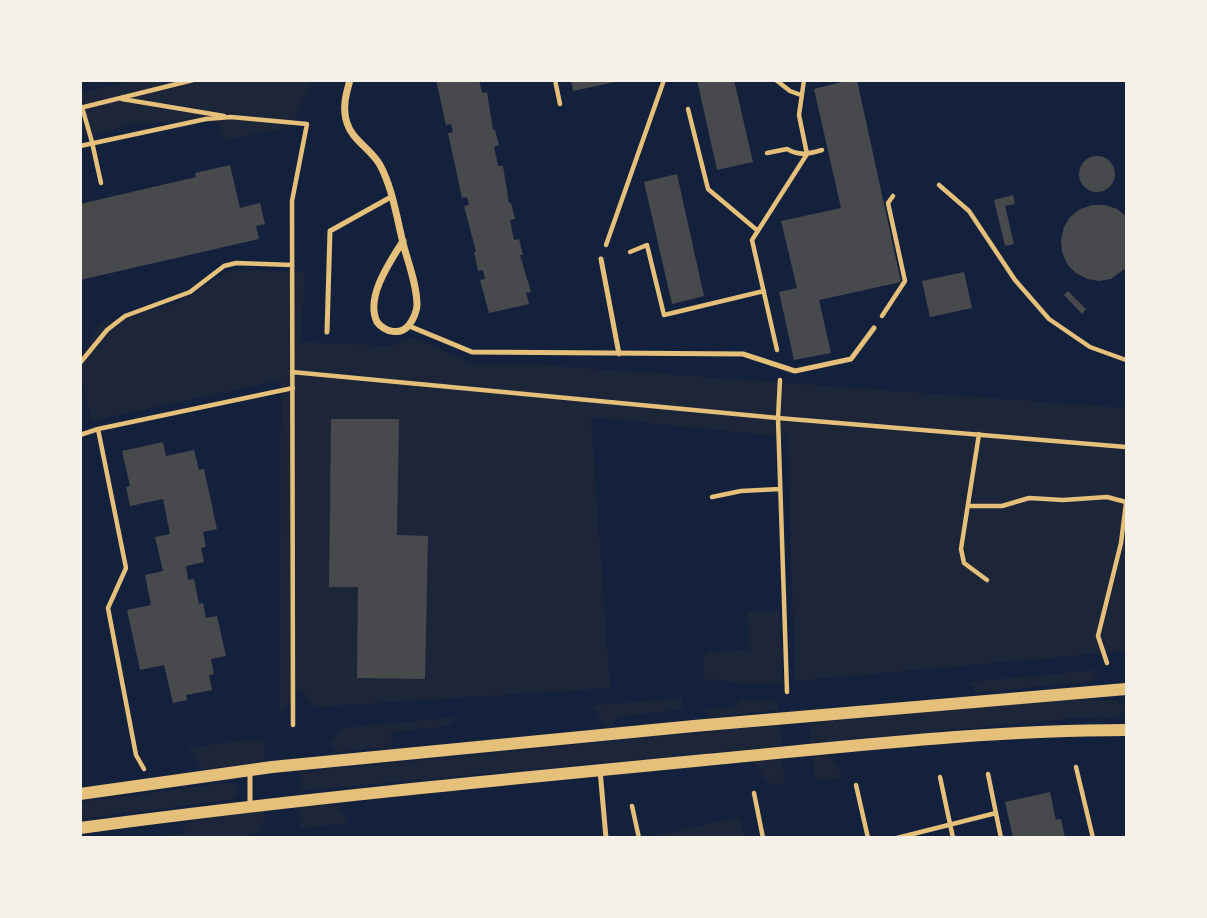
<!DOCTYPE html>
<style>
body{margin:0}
#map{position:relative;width:1207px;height:918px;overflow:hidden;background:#14213d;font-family:Commissioner,sans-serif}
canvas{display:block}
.frame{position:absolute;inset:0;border:82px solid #f6f1e7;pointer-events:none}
</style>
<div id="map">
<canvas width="1207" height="918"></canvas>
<div class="frame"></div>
</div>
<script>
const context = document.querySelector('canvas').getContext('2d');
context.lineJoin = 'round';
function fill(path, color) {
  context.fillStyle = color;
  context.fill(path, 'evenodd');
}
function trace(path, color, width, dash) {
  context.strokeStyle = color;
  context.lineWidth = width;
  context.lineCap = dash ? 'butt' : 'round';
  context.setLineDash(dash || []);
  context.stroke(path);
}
fill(new Path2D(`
 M138,80L312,81L290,128L223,140L218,122L137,123L81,138V81L84,92Z
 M231,270L305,272L301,342L390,346L414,337L476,365H542L1126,408V651L795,681L787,437L591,417L610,688L316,707L299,688L279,717L281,380L91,421L81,374L80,364L98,324L174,304Z
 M779,610L783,683L743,684L717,679L704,680V658L708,652L749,650L747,612Z
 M1098,670L1093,681L976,693L969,682Z
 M682,698L683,709L617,717L611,727H606L591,706Z
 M738,699L756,701L773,699L778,704L779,710L712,717L705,710L739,706Z
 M1074,699L1113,700L1119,702L1125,711C1115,723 1092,718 1077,718L811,743L809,723Z
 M457,717L447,726L391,732L392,747L338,752L330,743L341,728Z
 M780,725L782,746L300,791V772Z
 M257,739L262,740L265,745L264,761L202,769L187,748Z
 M828,755L845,778L815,780L812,756Z
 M782,760L785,783L769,784L753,762Z
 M232,782L237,787L238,793L234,799L81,819V802Z
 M335,804L349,823L300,828L299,807Z
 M264,811L263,829C250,843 168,838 145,838L183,833L187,821Z
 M740,817L745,837L658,838L657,835Z`), '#1d2539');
fill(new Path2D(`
 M436,80H479L482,93L487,92L493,130H495L499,145L494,147L496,156L498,166H503L509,203H511L515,219L510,220L514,240L519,239L523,255H520L531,292L526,293L529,304L489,313L480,280L485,279L483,270L478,271L474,252H476L464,206L469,205L467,197L462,198L448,133L453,132L451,124L446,125Z
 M571,80H615V82L573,91Z
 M697,80H734L753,162L717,170Z
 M849,80H857L901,282L819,300L831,353L794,360L779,292L797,288L781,221L841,208L814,89Z
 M1079 174a18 18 0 1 1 36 0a18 18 0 1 1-36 0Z
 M230,165L240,208L260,203L265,224L256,226L259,239L80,280V204L196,177L195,173Z
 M677,174L704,296L672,304L644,182Z
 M1013,195L1015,204L1005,206L1014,244L1005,246L994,200Z
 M1093,205H1105L1117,209L1126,216V268L1111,279L1099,281L1087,279L1076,273L1067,264L1062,252L1061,240L1064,227L1070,217L1080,209Z
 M964,272L972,308L930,317L922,281Z
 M1068,291L1086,309L1082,314L1064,295Z
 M331,419H399L397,535L428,536L425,679L357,678L358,587H329Z
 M163,442L166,456L194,450L199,470L204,469L217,529L203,532L206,547L201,548L204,562L186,566L188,580L194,579L199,604L203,603L206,618L217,616L226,656L211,659L214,674L209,675L212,690L186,695L187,700L173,703L164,665L140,670L127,610L151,605L145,575L163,571L155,537L170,534L163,499L130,506L126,487L130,486L122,451Z
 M1050,792L1056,820L1061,819L1065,837H1013L1005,802Z`), '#48494c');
trace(new Path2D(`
 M555,80L560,104
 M776,80L790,91L801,95
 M122,99L224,116
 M82,107L92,142L101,183
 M80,108L193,80
 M688,109L708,189L758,231
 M80,146L206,119L231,117L307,124L292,201L293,725
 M767,153L787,149C799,156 809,154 822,150
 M939,185L969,211L1015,280L1049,319L1090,347L1126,360
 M606,245L664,80
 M630,252L647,245L664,315L764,291
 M882,316L905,281L888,203L893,196
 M777,350L752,240L807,154L799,115L804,80
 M80,363L107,330L125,316L190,292L224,266L236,263L292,265
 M292,372L778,418L1126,447
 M780,380L778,418L787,692
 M98,429L126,568L108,608L136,755L144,769
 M979,434L961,549L964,563L987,580
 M80,435L98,429L293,388
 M712,497L741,491L780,489
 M968,506H1002L1029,498L1063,500L1107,497L1126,502
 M1107,663L1098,636L1121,543L1126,503
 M1076,767L1093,838
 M988,774L1001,838
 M940,777L953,838
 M856,785L868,838
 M754,793L763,838
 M632,806L639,838
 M897,838L996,813`), '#e5c07b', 4.5);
trace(new Path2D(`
 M601,259L619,354
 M409,326L472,352L743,354L795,371L851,359L874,328
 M327,332L330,231L391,197
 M600,770L606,838
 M250,805V771`), '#e5c07b', 5);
trace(new Path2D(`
 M350,80C346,94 342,108 347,123C352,140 371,149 380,165C393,189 397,220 404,247C409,265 417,286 417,305C417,311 413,320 409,325C400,336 385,332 377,322C365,297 390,262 403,241`), '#e5c07b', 7);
trace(new Path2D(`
 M80,794L272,767L694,726L1126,689
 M80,828C288,800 497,780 705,760C845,747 986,730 1126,730`), '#e5c07b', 12);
</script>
